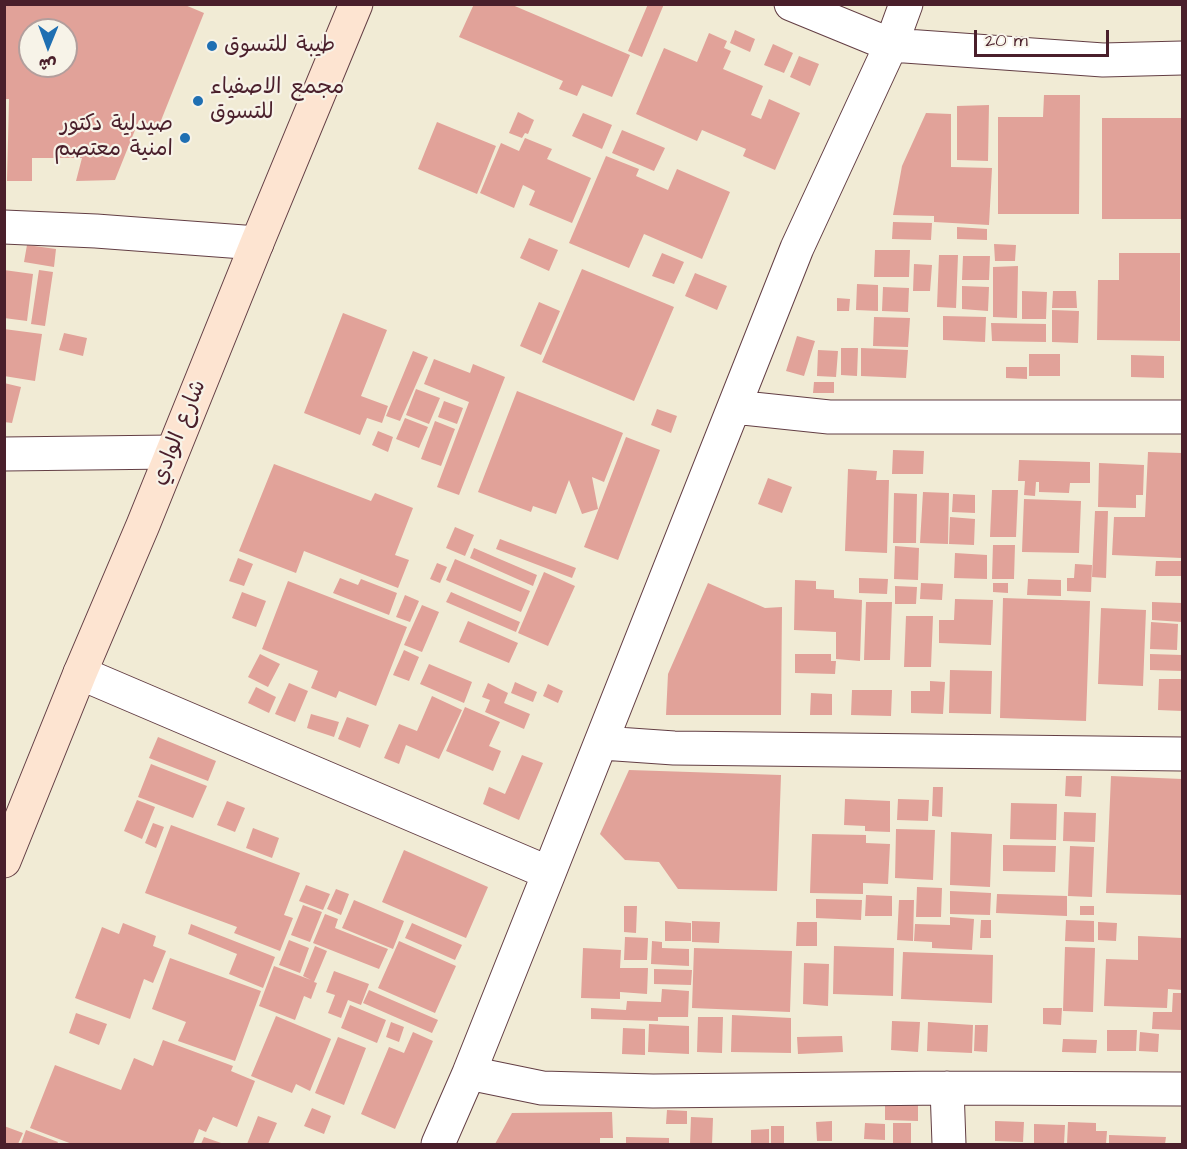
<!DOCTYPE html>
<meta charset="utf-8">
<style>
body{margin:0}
#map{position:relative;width:1187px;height:1149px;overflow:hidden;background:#f1ebd5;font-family:"Architects Daughter","Playpen Sans Arabic",sans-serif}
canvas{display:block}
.frame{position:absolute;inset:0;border:6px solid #4a1f2b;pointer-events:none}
.north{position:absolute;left:18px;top:18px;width:60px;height:60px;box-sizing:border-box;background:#f7f3e8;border:2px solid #b29e9c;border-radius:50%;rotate:181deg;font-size:16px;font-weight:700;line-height:24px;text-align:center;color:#4a1f2b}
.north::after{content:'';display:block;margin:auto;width:21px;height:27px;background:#1f6fb2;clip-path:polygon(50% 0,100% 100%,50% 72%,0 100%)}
.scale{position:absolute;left:974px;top:30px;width:135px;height:27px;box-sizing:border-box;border:3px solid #4a1f2b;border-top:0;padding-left:8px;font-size:18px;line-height:21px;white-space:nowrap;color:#4a1f2b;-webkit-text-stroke:4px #f7f3e8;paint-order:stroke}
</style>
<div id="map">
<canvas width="1187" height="1149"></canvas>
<div class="frame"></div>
<div class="north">ش</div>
<div class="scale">20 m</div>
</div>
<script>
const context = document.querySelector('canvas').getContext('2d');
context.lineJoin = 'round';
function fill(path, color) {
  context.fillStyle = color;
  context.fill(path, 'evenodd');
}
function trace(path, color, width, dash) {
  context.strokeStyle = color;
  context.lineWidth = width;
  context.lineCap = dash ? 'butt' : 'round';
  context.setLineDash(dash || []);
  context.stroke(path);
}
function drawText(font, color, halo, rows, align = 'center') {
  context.font = font + ' "Architects Daughter","Playpen Sans Arabic",sans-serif';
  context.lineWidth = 4.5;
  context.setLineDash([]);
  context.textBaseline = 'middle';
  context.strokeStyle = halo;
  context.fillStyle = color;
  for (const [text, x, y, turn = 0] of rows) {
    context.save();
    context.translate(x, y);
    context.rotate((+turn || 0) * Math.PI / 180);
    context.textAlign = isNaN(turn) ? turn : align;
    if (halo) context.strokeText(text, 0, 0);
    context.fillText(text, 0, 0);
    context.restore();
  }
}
fill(new Path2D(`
 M474,4H510L630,55L612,97L582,85L577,96L559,89L563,81L459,37Z
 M648,4H664L642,57L628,51Z
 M6,5H185L204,13L158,128L139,120L115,180L76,181L82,158H32V181H7L9,99H4ZM30,30H66V66H30Z
 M735,30L755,39L750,52L730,43Z
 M709,33L727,41L724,48L731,51L723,69L763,86L751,115L761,119L769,99L800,113L775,170L743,156L746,149L702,130L697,141L636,114L664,48L697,62Z
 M773,44L793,53L784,73L764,65Z
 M799,56L819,64L810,86L790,77Z
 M1044,95H1080L1079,214H998V117H1043Z
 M989,105L988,161L957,160V106Z
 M518,112L534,120L528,134L525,133L522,138L509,133Z
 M583,113L612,125L602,149L572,136Z
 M926,113L951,114V167L992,168L989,225L934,222V216L893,215L902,166Z
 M1102,118H1182V219H1102Z
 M437,122L496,146L477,194L418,169Z
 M622,130L665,148L654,171L612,153Z
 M525,138L552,149L547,159L591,178L572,223L529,205L535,191L523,185L514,208L480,193L501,143L519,151Z
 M606,156L639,169L636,176L668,190L677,169L730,192L702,259L644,234L629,268L569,243Z
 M893,222L932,223L931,240L892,239Z
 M957,227L987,229V240L957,239Z
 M529,238L558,250L549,271L520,258Z
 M994,244L1016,245L1015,261H995Z
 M27,245L56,249L54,267L24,262Z
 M875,250H910L909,277H874Z
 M662,253L684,262L674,284L652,276Z
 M1119,253H1180V341L1097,340L1098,280H1119Z
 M939,255H958L956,308L937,307Z
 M963,256H990L989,280H962Z
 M914,264L932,265L930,291H913Z
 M1018,266L1017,318L993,317V267Z
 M582,269L674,307L634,401L542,362Z
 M4,270L33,274L27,321L4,318Z
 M39,270L53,272L45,326L31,324Z
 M695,273L727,286L717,310L685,296Z
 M857,284L878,285V311L856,310Z
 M962,286L989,287L988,311L962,309Z
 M883,287L909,288L908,312L882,311Z
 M1022,291L1047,292L1046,319H1022Z
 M1053,291H1076L1077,308H1052Z
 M837,298L850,299L849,311H837Z
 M539,302L560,311L541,355L520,346Z
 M1052,310L1079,311L1078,343L1052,342Z
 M343,313L387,330L361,396L388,406L382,423L367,418L360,435L304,413Z
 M943,316L986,317L985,342L943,340Z
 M874,317L910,318L908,347L873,346Z
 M991,323L1046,324V342L992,341Z
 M4,329L42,334L35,381L4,376Z
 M64,333L87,338L83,356L59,350Z
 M797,336L815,341L804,376L786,371Z
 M841,348H858L857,376L841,375Z
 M861,348L908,350L906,378L861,376Z
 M818,350L838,351L836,377L817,376Z
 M413,351L428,357L400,421L386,416Z
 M1029,354H1060V376H1029Z
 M1131,355L1164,356V378L1131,377Z
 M434,359L470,373L473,364L505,377L459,495L437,487L469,402L424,384Z
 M1006,367H1027V379L1006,378Z
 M814,382H834V393H813Z
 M4,383L21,387L12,423L4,422Z
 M416,389L440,398L429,424L406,415Z
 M517,391L623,433L604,482L592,477L598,509L582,514L569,480L556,514L533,506L531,512L478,492Z
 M444,401L463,408L457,424L438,417Z
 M657,409L677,416L671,433L651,425Z
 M405,418L428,427L419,448L396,439Z
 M435,421L455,429L441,466L421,459Z
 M378,431L393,437L388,452L372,445Z
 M626,437L660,450L618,560L584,547Z
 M893,450L924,451L923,474H892Z
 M1148,452L1182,453V558L1112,555L1114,517H1145Z
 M1019,460L1090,462V483H1070L1069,493L1039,492V482H1036L1035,496L1024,495L1025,481H1018Z
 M1099,463L1144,465L1143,495H1136V508L1098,507Z
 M274,464L371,501L375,493L413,508L395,555L409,560L398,588L304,551L296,573L239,551Z
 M848,469L877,471L876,480H889L887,553L845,551Z
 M768,478L792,487L782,513L758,504Z
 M992,490H1018L1016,537H990Z
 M923,492L949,493L948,544L920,543Z
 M894,493L917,494L916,543H893Z
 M953,494L975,495V513L952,512Z
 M1024,499L1081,501L1079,553L1022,552Z
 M1095,511H1108L1106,578L1092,577Z
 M950,517L975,519L974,545L949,544Z
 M455,527L474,535L465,556L446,548Z
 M500,539L576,568L572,578L496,549Z
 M993,545H1015L1014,579H992Z
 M895,546L919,548L918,580L894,579Z
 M474,548L537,575L533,586L470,558Z
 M955,553L987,555V579L954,578Z
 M238,558L253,564L244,586L229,581Z
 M455,559L530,591L521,612L446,580Z
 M1156,561H1182V576H1155Z
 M437,563L447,567L440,583L430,579Z
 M1075,564L1092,565L1091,592L1067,591V578H1074Z
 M544,572L575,586L548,646L518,633Z
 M340,578L358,585L361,579L397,593L389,615L333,593Z
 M859,578L888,579L887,594L859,593Z
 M1028,579L1061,580V596L1027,595Z
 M795,580L816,581V589L834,590V598L862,600L860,661L836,659V632L794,630Z
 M288,581L407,627L376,706L339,691L336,698L311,688L318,671L262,649Z
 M708,583L765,608L782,607L781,715H666L668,674Z
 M921,583L943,584L942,600L920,599Z
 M993,583H1008V593L993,592Z
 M895,586L917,587L916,604H895Z
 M242,592L266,601L256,627L232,618Z
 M451,592L520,622L516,632L446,602Z
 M405,595L419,601L410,622L396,617Z
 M1003,598L1090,601L1086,721L1000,718Z
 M955,599L993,600L991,645L939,643V620H954Z
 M866,602H892L890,660H864Z
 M1152,602L1182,603V622L1152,620Z
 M422,605L439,612L422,652L404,645Z
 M1101,608L1146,610L1143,686L1098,684Z
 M906,616H933L931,667H904Z
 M468,621L518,643L509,663L459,642Z
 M1151,622L1178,624L1177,650L1150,649Z
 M404,650L419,657L409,681L393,675Z
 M260,654L280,664L268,687L248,677Z
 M795,654H831V661H836L835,674L795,673Z
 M1150,654L1182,655V671L1150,670Z
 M429,664L472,682L464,703L420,684Z
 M950,670L992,671L991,714L949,713Z
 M1159,679H1182V711L1158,710Z
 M930,681L945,682L943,714L911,713V691H930Z
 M515,682L537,692L533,702L511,693Z
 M289,683L308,691L295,722L275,714Z
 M488,683L508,693L504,703L530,714L524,729L485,712L490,700L482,697Z
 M548,684L563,691L558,703L543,696Z
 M256,687L276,697L269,713L248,703Z
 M852,690H892L891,716L851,715Z
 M811,693L832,694V715H810Z
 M432,696L462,710L439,759L406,745L399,764L384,758L399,724L417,731Z
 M465,707L500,722L489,746L501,751L493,771L446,751Z
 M311,714L339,722L334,737L307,728Z
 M347,717L369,725L360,748L338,739Z
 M158,737L216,761L208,781L149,758Z
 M522,755L543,763L519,820L483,804L489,787L505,794Z
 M151,764L207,786L193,818L138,797Z
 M629,770L781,775L777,891L678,889L659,862L625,860L600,834Z
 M1066,776H1082L1081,797L1065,796Z
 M1111,776L1182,779V895L1106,893Z
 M933,787H943L942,817L932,816Z
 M845,799L890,801V832L865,831V826L844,825Z
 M898,799L929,800L928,821L897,820Z
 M137,800L155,807L142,839L124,831Z
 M227,801L245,808L235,832L217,825Z
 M1011,803L1057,804L1056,840L1010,839Z
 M1064,812L1096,813L1095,842L1063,841Z
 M153,823L164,827L156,848L145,843Z
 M171,825L300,873L284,915L293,918L280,951L234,933L237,927L145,893Z
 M253,828L279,838L272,858L246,848Z
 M896,829L935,830L933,880L895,878Z
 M951,832L992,834L990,887L950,885Z
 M812,834L866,835V843L890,844L888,884L863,883V894L810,893Z
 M1003,845L1056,846L1055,872L1003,871Z
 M1070,846L1094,847L1092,897L1068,896Z
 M404,850L488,887L466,938L382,902Z
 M306,885L330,894L323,910L299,901Z
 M917,887L942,888L941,917H916Z
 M336,889L349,894L341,915L327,909Z
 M950,891L991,893L990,915L950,914Z
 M997,894L1067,896V916L996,913Z
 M866,895L892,896V916H865Z
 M816,899L862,900L861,920L816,918Z
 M354,900L404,921L393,949L342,928Z
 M899,900H914L913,941L897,940Z
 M303,905L322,912L310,942L291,935Z
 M624,906H637L636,933L624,932Z
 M1080,906H1094V915H1080Z
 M325,914L338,919L335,928L388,949L379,969L313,943Z
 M950,917L974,919L972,950L932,948V942L914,941L915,924L950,925Z
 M981,920H991V938H980Z
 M1066,920L1094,921V942L1065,941Z
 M665,921L691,923V941H665Z
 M692,921L720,922L719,943L692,942Z
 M797,922H817V946H796Z
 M1098,922L1117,923L1116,941L1098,940Z
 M123,923L156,936L153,946L166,951L153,983L144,979L130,1019L75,998L102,927L119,934Z
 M412,923L462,945L455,960L405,938Z
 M191,924L275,957L263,988L229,974L237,954L188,934Z
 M1138,936L1182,938V990L1168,989L1167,1008L1104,1006L1106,959L1138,960Z
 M625,937L648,938L647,960H624Z
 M289,940L309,948L300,973L279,965Z
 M399,941L456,966L435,1013L378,988Z
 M652,941L662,942V948L689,949V966L651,964Z
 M315,946L327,951L314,982L317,983L311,999L304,996L295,1020L259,1006L274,966L311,980L303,976Z
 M834,946L894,948L893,996L833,994Z
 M1065,947L1095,948L1093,1012L1063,1011Z
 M583,948L621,950L620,968H648L647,994L620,992V999L581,998Z
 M694,948L792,951L790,1012L692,1008Z
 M903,952L993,955L992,1003L901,999Z
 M170,958L261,991L235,1061L178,1041L186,1022L152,1009Z
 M804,963L829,964L828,1006L803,1004Z
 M654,969L692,970L691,985L654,984Z
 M334,971L369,984L361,1005L348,1000L341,1018L328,1013L335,995L326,992Z
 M662,989L689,991L688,1017H658V1021L591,1019V1008L626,1010L627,1001L661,1002Z
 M369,990L438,1020L432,1033L363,1003Z
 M1173,993H1182V1030L1152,1029L1153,1012H1172Z
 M350,1005L386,1020L377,1043L341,1028Z
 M1043,1008H1062L1061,1025L1043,1024Z
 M76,1013L107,1024L99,1045L69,1033Z
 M732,1015L791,1018V1053L731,1052Z
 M276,1016L331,1039L310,1091L296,1084L292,1093L251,1076Z
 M698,1017H723L722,1053L697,1052Z
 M892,1021L920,1022L918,1052L891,1050Z
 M391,1022L404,1027L399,1042L386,1037Z
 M928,1022L973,1025L972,1053L927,1051Z
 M649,1024L689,1026V1054L648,1052Z
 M975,1025H988L987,1052L974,1051Z
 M623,1028L645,1029V1055L622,1054Z
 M1107,1030H1137L1136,1051H1107Z
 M413,1032L433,1041L395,1129L361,1114L389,1047L404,1053Z
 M1140,1032L1159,1034L1158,1052L1139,1051Z
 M842,1036L843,1052L798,1054L797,1037Z
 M338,1037L366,1048L344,1105L315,1093Z
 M1063,1039L1097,1040L1096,1053L1062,1052Z
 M163,1040L233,1066L231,1071L255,1081L237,1127L213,1117L206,1132L199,1129L193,1144H72L30,1128L55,1065L121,1090L134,1058L153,1066Z
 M885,1101H918V1121L885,1120Z
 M312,1108L331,1116L324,1134L304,1126Z
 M667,1110L687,1111V1124H666Z
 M612,1112L613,1138H600V1144H495L512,1113Z
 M258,1116L277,1123L268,1144H247Z
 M691,1117L713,1118L712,1144H690Z
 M832,1121V1141H817L816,1122Z
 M995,1121L1024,1122L1023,1142L995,1141Z
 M1068,1122L1096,1123V1131H1107L1106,1144H1067Z
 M865,1123L885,1124V1140L864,1139Z
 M893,1123H911V1144H893Z
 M1034,1124L1065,1125L1064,1144H1034Z
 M4,1126L23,1133L18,1144H4Z
 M771,1126H784V1144H771Z
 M769,1129V1144H751V1130Z
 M26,1130L58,1142L57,1144H21Z
 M1109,1135L1166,1137L1165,1144H1109Z
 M204,1137L224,1144H201Z
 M626,1137L669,1138V1144H626Z`), '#e1a299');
const street = new Path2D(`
 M791,4L891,45L1103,60L1182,58
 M4,227L96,231L257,243
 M734,407L829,417H1182
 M4,454L172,452
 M80,673L549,873
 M602,743L674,748L1182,754
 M469,1073L542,1088L653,1091L947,1088L1182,1089
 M947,1088L949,1144
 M438,1144L469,1073L549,873L797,248L891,45L906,4`);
const secondary = new Path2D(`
 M4,861L80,673L143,525L257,243L356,4`);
trace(street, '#633e44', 35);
trace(secondary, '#633e44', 35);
trace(street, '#fff', 33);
trace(secondary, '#fde4d1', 33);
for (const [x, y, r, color] of [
 [212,46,6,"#1f6fb2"],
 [198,101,6,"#1f6fb2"],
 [185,138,6,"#1f6fb2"]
]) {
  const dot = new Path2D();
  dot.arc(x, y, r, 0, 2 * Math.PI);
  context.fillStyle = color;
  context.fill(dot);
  trace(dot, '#f7f3e8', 2);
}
drawText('22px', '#4a1f2b', '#f7f3e8', [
 ["طيبة للتسوق",224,46],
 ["مجمع الاصفياء",210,88],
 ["للتسوق",210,113],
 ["صيدلية دكتور",173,125,"right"],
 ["امنية معتصم",173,150,"right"]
], 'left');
drawText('22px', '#4a1f2b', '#f7f3e8', [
 ["شارع الوادي",180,433,-68]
]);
</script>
